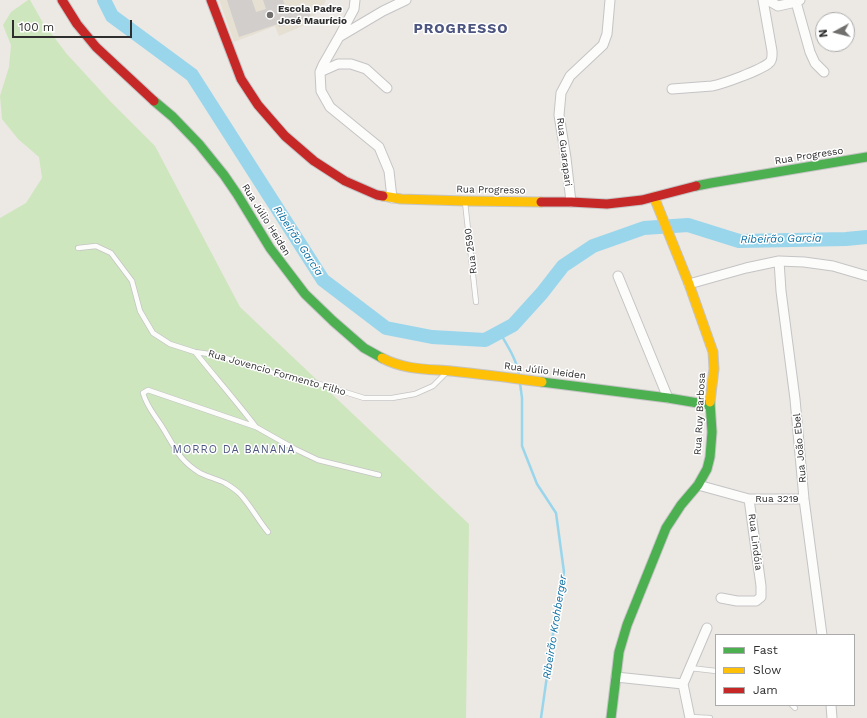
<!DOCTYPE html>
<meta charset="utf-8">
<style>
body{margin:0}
#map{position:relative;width:867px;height:718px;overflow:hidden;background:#ece8e4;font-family:"Work Sans",sans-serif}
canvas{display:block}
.legend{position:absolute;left:715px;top:634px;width:140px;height:72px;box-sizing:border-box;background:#fff;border:1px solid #ababab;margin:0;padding:5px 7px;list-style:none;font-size:12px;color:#2e2e2e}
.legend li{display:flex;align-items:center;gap:8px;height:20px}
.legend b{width:20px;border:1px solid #ababab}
.north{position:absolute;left:815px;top:12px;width:40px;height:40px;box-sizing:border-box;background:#fff;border:1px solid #ababab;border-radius:50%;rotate:263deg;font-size:11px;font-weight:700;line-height:16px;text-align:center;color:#2e2e2e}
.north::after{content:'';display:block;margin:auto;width:14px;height:18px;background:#706f6e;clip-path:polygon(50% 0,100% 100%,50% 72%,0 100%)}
.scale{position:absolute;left:12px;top:20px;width:120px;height:18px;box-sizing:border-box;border:2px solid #2e2e2e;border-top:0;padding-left:5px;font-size:12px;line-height:14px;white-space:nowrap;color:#2e2e2e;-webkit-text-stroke:3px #fff;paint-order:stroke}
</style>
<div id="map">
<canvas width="867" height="718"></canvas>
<ul class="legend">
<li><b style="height:5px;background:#4caf50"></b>Fast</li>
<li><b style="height:5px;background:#ffc107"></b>Slow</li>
<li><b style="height:5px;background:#c62828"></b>Jam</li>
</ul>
<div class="north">N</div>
<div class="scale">100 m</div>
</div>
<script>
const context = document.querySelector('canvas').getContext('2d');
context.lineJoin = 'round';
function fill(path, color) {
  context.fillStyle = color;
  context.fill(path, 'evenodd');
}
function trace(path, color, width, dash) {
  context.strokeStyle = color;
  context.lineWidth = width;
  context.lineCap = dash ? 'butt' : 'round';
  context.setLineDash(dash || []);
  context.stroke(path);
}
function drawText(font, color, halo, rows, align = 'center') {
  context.font = font + ' "Work Sans",sans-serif';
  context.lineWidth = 3;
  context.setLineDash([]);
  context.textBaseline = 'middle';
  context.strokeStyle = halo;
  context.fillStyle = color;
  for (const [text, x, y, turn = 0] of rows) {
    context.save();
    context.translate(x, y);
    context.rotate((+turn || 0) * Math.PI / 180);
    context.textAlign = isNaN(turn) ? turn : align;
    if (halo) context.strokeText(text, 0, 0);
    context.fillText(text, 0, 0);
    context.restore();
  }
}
fill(new Path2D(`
 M219,0H326L324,5L305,25L279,36L275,26L234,42Z`), '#e6e0d3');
fill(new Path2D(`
 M28,0H30L42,21L66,53L110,101L155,146L240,307L469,524L466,718H0V218L26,203L42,178L39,157L18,139L2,119L0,96L9,67L11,45L3,25L11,12Z`), '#cee6be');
trace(new Path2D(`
 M500,333C507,345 517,360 519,375
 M520,383L522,398V446L537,484L556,513L564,572L554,627L541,718`), '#99d6ec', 2.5);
trace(new Path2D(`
 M104,0L112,16L192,75L323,280L386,328L432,337L485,340L513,325L542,293L563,266L593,246L644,228L688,225L739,241L846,239L867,237`), '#99d6ec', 14);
fill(new Path2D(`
 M227,0H252L256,12L266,9L263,0H283L287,12L308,6L311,17L279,27L278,24L239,37Z`), '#d1cecb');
const lane = new Path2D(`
 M465,202L476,302
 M78,248L96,246L111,253L132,281L140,311L153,333L170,344L195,352
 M256,427L295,449L318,460L379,475
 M268,532C258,520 251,506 240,494C236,490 230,486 225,483C217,479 208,477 200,473C178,460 174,445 161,425C154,414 147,407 143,393L148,390L256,427C236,401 215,377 195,352L216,355L289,378L316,383L364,398H392L415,394L433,386L446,373
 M690,668L716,671
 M792,705L795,708
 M690,717L710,718`);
const street = new Path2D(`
 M770,0L771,2L778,6L796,2L800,0
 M796,2L810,52L815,63L824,72
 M339,37L354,9L355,0
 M320,72L338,64H351L366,69L387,88
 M672,89C685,88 699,87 712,86C723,84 761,70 769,63C773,60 772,55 772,51L763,0
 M392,198L389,171L379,147L330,107L321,91L320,72L323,65L339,37L383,11L406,0
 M571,202L566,158L559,115L561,93L570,76L603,45L607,34L610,0
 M779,261L781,291L795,399L804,499L822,635
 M618,276L668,398
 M689,284L746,268L779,261L804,262L833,266L867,276
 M698,485L749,499L761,586V597L756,601H737L721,598
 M749,499H804
 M616,677L683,684L690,718
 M683,684L707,628
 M831,705L832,718`);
const fast = new Path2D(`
 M154,101L173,117L199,144L224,175L237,194L270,248L305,294L333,321L364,348L382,358
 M696,186L711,183L867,157
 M542,382L668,398L710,405
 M611,718L619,652L627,625L666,528L681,505L698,485L707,469L710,457L712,432L710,402`);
const slow = new Path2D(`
 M383,196L401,199L465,201L541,202
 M654,197L689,284L713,352L714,369L710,402
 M382,358C405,370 427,369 451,371C481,374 512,378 542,382`);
const jam = new Path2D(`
 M62,0L77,24L96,47L154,101
 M211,0L241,79L258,105L285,136L314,161L345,181L377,195L383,196
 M541,202H571L607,204L642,200L696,186`);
trace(lane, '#c5c4c5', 6);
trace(street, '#c5c4c5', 11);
trace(fast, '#c5c4c5', 11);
trace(slow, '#c5c4c5', 11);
trace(jam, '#c5c4c5', 11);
trace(lane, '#fcfcfb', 4.5);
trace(street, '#fcfcfb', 9);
trace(fast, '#4caf50', 9);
trace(slow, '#ffc107', 9);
trace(jam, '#c62828', 9);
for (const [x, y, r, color] of [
 [270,15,4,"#706f6e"]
]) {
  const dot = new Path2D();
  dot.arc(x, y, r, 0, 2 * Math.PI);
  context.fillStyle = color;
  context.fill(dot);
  trace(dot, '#fff', 1.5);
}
drawText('bold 10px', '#2e2e2e', '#fff', [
 ["Escola Padre",278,9],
 ["José Maurício",278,21]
], 'left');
drawText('10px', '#2e2e2e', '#fff', [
 ["Rua Guarapari",564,152,83],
 ["Rua Progresso",809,156,-9],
 ["Rua Progresso",491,190,1],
 ["Rua Júlio Heiden",266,220,58],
 ["Rua 2590",471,251,-97],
 ["Rua Júlio Heiden",545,371,7],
 ["Rua Jovencio Formento Filho",277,373,16],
 ["Rua Ruy Barbosa",700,414,-87],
 ["Rua João Ebel",800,448,-95],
 ["Rua 3219",777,499],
 ["Rua Lindóia",755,542,83]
]);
drawText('italic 11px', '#0d6fa3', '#fff', [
 ["Ribeirão Garcia",781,239,-1],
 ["Ribeirão Garcia",298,241,57],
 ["Ribeirão Krohberger",555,627,-81]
]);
context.letterSpacing = '1px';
drawText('11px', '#4d5680', '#fff', [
 ["MORRO DA BANANA",234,450]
]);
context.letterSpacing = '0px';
context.letterSpacing = '1px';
drawText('bold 14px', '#4d5680', '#fff', [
 ["PROGRESSO",461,29]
]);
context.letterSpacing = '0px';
</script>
